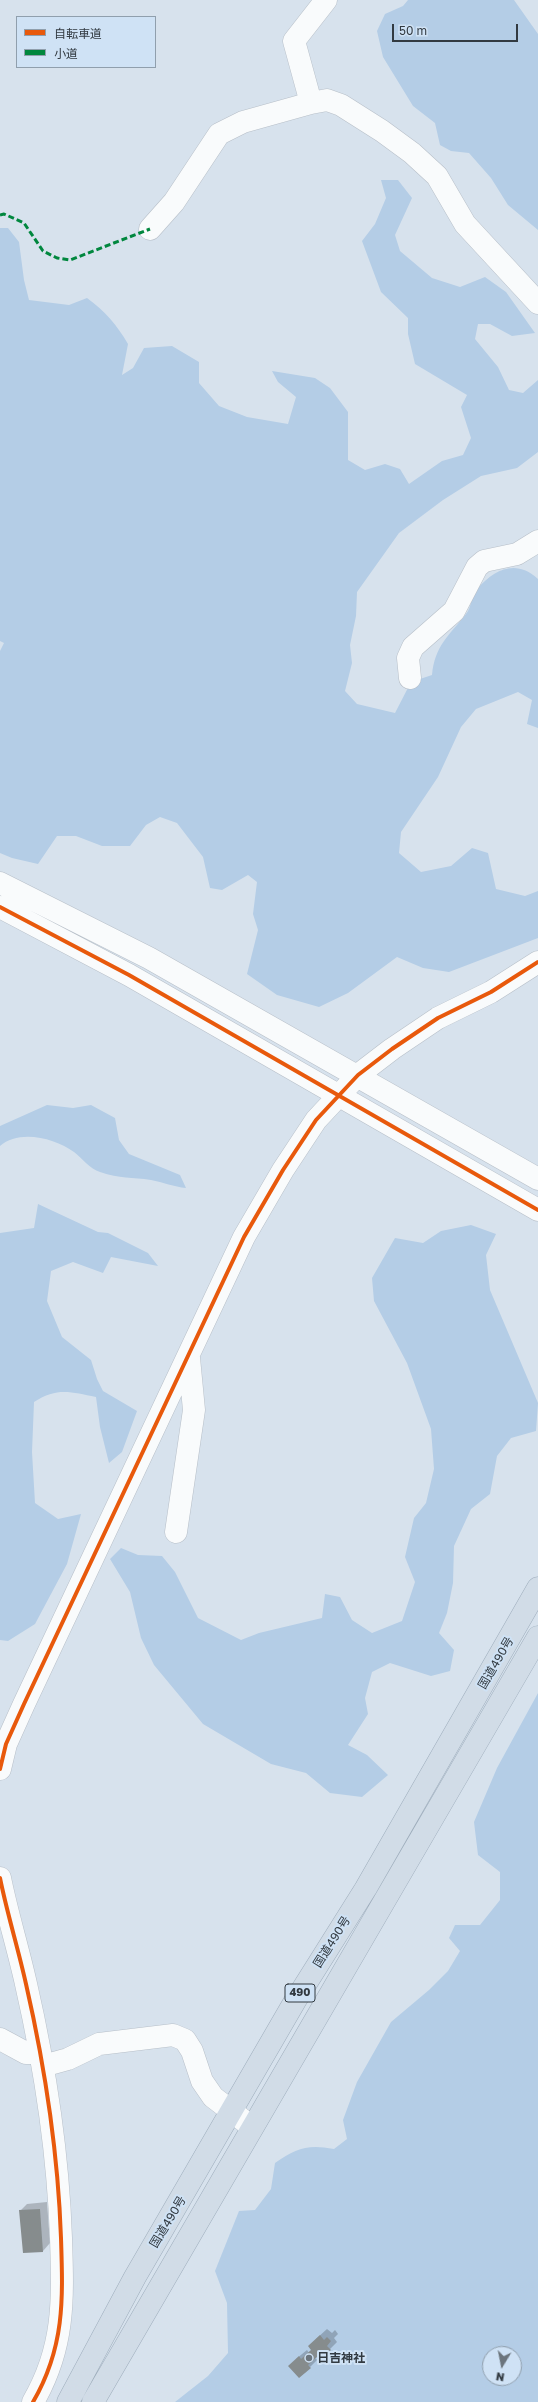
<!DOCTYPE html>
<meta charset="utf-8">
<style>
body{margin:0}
#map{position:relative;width:538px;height:2402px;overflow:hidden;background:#d7e2ed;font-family:"Golos Text","Noto Sans JP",sans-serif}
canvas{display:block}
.legend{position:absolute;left:16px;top:16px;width:140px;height:52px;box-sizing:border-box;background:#cfe2f5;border:1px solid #909fad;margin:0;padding:5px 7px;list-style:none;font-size:12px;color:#323a41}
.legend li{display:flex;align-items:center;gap:8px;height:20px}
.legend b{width:20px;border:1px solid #909fad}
.north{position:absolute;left:482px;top:2346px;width:40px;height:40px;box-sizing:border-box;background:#cfe2f5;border:1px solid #909fad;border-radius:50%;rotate:190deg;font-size:11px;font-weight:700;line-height:16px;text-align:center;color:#323a41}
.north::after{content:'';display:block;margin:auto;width:14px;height:18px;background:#6c757d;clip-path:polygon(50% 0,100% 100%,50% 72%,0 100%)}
.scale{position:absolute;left:392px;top:24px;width:126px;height:18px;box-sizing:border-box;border:2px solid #323a41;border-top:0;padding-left:5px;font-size:12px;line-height:14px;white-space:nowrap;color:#323a41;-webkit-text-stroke:3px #cfe2f5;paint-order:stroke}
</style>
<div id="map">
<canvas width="538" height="2402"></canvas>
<ul class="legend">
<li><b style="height:5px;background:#e8590c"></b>自転車道</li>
<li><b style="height:5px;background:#00873e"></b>小道</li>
</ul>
<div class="north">N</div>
<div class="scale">50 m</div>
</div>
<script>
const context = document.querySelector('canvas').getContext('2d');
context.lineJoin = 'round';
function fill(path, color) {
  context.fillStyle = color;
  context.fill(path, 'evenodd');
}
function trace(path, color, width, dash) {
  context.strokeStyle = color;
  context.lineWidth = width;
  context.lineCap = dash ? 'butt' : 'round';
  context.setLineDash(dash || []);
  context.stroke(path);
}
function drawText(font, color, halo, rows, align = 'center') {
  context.font = font + ' "Golos Text","Noto Sans JP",sans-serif';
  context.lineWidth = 4;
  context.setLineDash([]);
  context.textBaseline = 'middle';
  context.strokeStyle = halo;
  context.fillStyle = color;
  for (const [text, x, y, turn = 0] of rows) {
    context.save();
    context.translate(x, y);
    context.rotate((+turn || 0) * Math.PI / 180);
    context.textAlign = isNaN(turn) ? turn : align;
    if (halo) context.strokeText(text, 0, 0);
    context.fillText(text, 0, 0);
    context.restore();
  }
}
fill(new Path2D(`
 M408,0H514L538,34V230L508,205L491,178L469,153L451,151L440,145L435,123L413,106L383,57L377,31L385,14L403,6Z
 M381,180H398L412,198L395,235L400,251L432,278L460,287L485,277L506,292L535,333L512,336L490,324H478L475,339L498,367L509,390L523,393L538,380V452L517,468L481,476L443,500L399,533L357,592L356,616L350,645L352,663L345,691L357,704L395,713L411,682L432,675C435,645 449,636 466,614C472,607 471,595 477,589C495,569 516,559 538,579V728L527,724L532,700L518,692L476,709L461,727L438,777L401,832L399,853L421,872L451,866L472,848L488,853L496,889L525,896L538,891V938L449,972L423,968L397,957L348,993L319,1007L277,995L247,974L258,930L253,914L257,882L248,875L222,890L210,888L203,857L177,823L160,817L146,825L130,846H102L76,836H57L38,864L12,858L0,853V651L4,643L0,641V228H8L19,242L24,280L29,300L69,305L87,298C105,311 117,325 128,344L122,375L133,368L144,348L172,346L199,362V383L219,406L247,417L288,424L296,397L278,382L272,371L315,378L330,388L348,412V460L365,470L385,464L400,469L409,484L442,461L463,455L471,438L461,407L467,395L415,364L408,334V318L381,292L362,241L375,224L386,198Z
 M47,1105L73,1108L91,1105L115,1118L119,1140L129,1154L180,1175L186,1188C174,1187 163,1182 151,1180C132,1177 120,1179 100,1172C90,1169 82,1158 74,1152C55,1138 19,1129 0,1146V1126Z
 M38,1204L98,1232L108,1233L148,1253L158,1266L111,1257L103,1273L73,1262L51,1271L47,1301L62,1337L91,1360L97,1379L103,1391L137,1411L122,1452L109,1463L100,1427L96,1397C71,1392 57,1387 34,1402L32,1452L35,1503L58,1519L81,1514L67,1564L35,1624L8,1641L0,1640V1233L34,1228Z
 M471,1225L496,1234L486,1255L490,1290L538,1403L536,1431L511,1438L497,1456L490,1494L471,1509L454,1546L453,1583L447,1613L439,1633L454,1650L450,1671L431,1676L390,1663L372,1672L365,1698L368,1714L348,1745L367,1755L388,1775L362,1797L330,1793L306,1773L271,1764L203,1724L154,1665L141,1638L130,1592L110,1559L121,1548L138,1555L162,1556L175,1572L198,1618L241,1640L259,1633L322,1618L325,1594L340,1597L352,1620L372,1633L402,1621L415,1582L405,1557L414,1518L426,1503L434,1469L431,1429L407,1363L374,1301L372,1278L395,1238L423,1243L441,1231Z
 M538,1693V2402H175L208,2376L228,2353L227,2303L215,2271L239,2211L255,2210L271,2189L275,2163C296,2148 308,2144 334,2149L347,2139L343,2120L357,2082L391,2022L429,1990L448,1971L460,1951L449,1938L455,1925H480L500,1900V1872L478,1855L474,1822L497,1768ZM490,2354H514V2378H490Z`), '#b4cde6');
fill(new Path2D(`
 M47,2202L50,2243L43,2251L24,2252L20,2211L27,2204Z
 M327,2329L332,2333L335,2330L338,2334L334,2338L337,2342L330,2349L320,2358L317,2355L315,2358L317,2360L310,2367L296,2359L307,2350L309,2353L312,2350L316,2339Z`), '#0003');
fill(new Path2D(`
 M40,2209L43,2252L23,2253L19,2210Z
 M320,2335L324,2340L327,2337L331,2341L327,2346L331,2350L320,2359L317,2357L308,2365L311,2368L299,2378L288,2366L299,2356L301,2359L311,2350L308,2346Z`), '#868c8d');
const minor = new Path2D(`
 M311,103L294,41L326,0
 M150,229L174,202L219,134L243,122L311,103L327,100L341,105L382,131L412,153L437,176L465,224L538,303
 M410,678L408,658L413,647L454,611L477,567L484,561L517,554L538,541
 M0,883L149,958L538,1179
 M0,907L129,975L538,1210
 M176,1532L194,1410L189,1358
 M0,1769L6,1744L24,1704L244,1237L283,1170L316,1120L358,1075L392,1049L438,1018L491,992L538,962
 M0,1878C7,1913 18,1948 26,1984C45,2067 58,2152 61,2238C63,2299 65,2347 33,2402
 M0,2039L26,2053H40
 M43,2066L68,2059L99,2044L173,2035L185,2040L192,2051L202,2081L213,2097L252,2127`);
const highway = new Path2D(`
 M68,2402L135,2277L295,2001L366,1888L538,1588
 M93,2402L538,1637`);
trace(minor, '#b7bfc8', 23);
trace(highway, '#9dacbb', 23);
trace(minor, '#f9fbfc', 22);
trace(highway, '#d1dce7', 22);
trace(new Path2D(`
 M0,215L4,214L24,223L43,251L57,258L70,260L150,229`), '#00873e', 3, [6, 3]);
trace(new Path2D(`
 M0,907L129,975L538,1210
 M0,1769L6,1744L24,1704L244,1237L283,1170L316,1120L358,1075L392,1049L438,1018L491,992L538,962
 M0,1878C7,1913 18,1948 26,1984C45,2067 58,2152 61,2238C63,2299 65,2347 33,2402`), '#e8590c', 4);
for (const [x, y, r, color] of [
 [309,2358,4,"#6c757d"]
]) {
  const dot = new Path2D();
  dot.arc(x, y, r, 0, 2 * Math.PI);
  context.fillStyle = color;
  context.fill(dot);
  trace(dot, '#cfe2f5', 1.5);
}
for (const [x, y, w] of [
 [300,1993,30]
]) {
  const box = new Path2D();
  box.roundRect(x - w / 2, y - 9, w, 18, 3);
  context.fillStyle = '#cfe2f5';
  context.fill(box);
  trace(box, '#323a41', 1);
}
drawText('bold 11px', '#323a41', null, [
 ["490",300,1993]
]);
drawText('12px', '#323a41', '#cfe2f5', [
 ["国道490号",496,1663,-60],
 ["国道490号",332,1942,-58],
 ["国道490号",168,2222,-59]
]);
drawText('bold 12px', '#323a41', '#cfe2f5', [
 ["日吉神社",317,2358]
], 'left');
</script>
